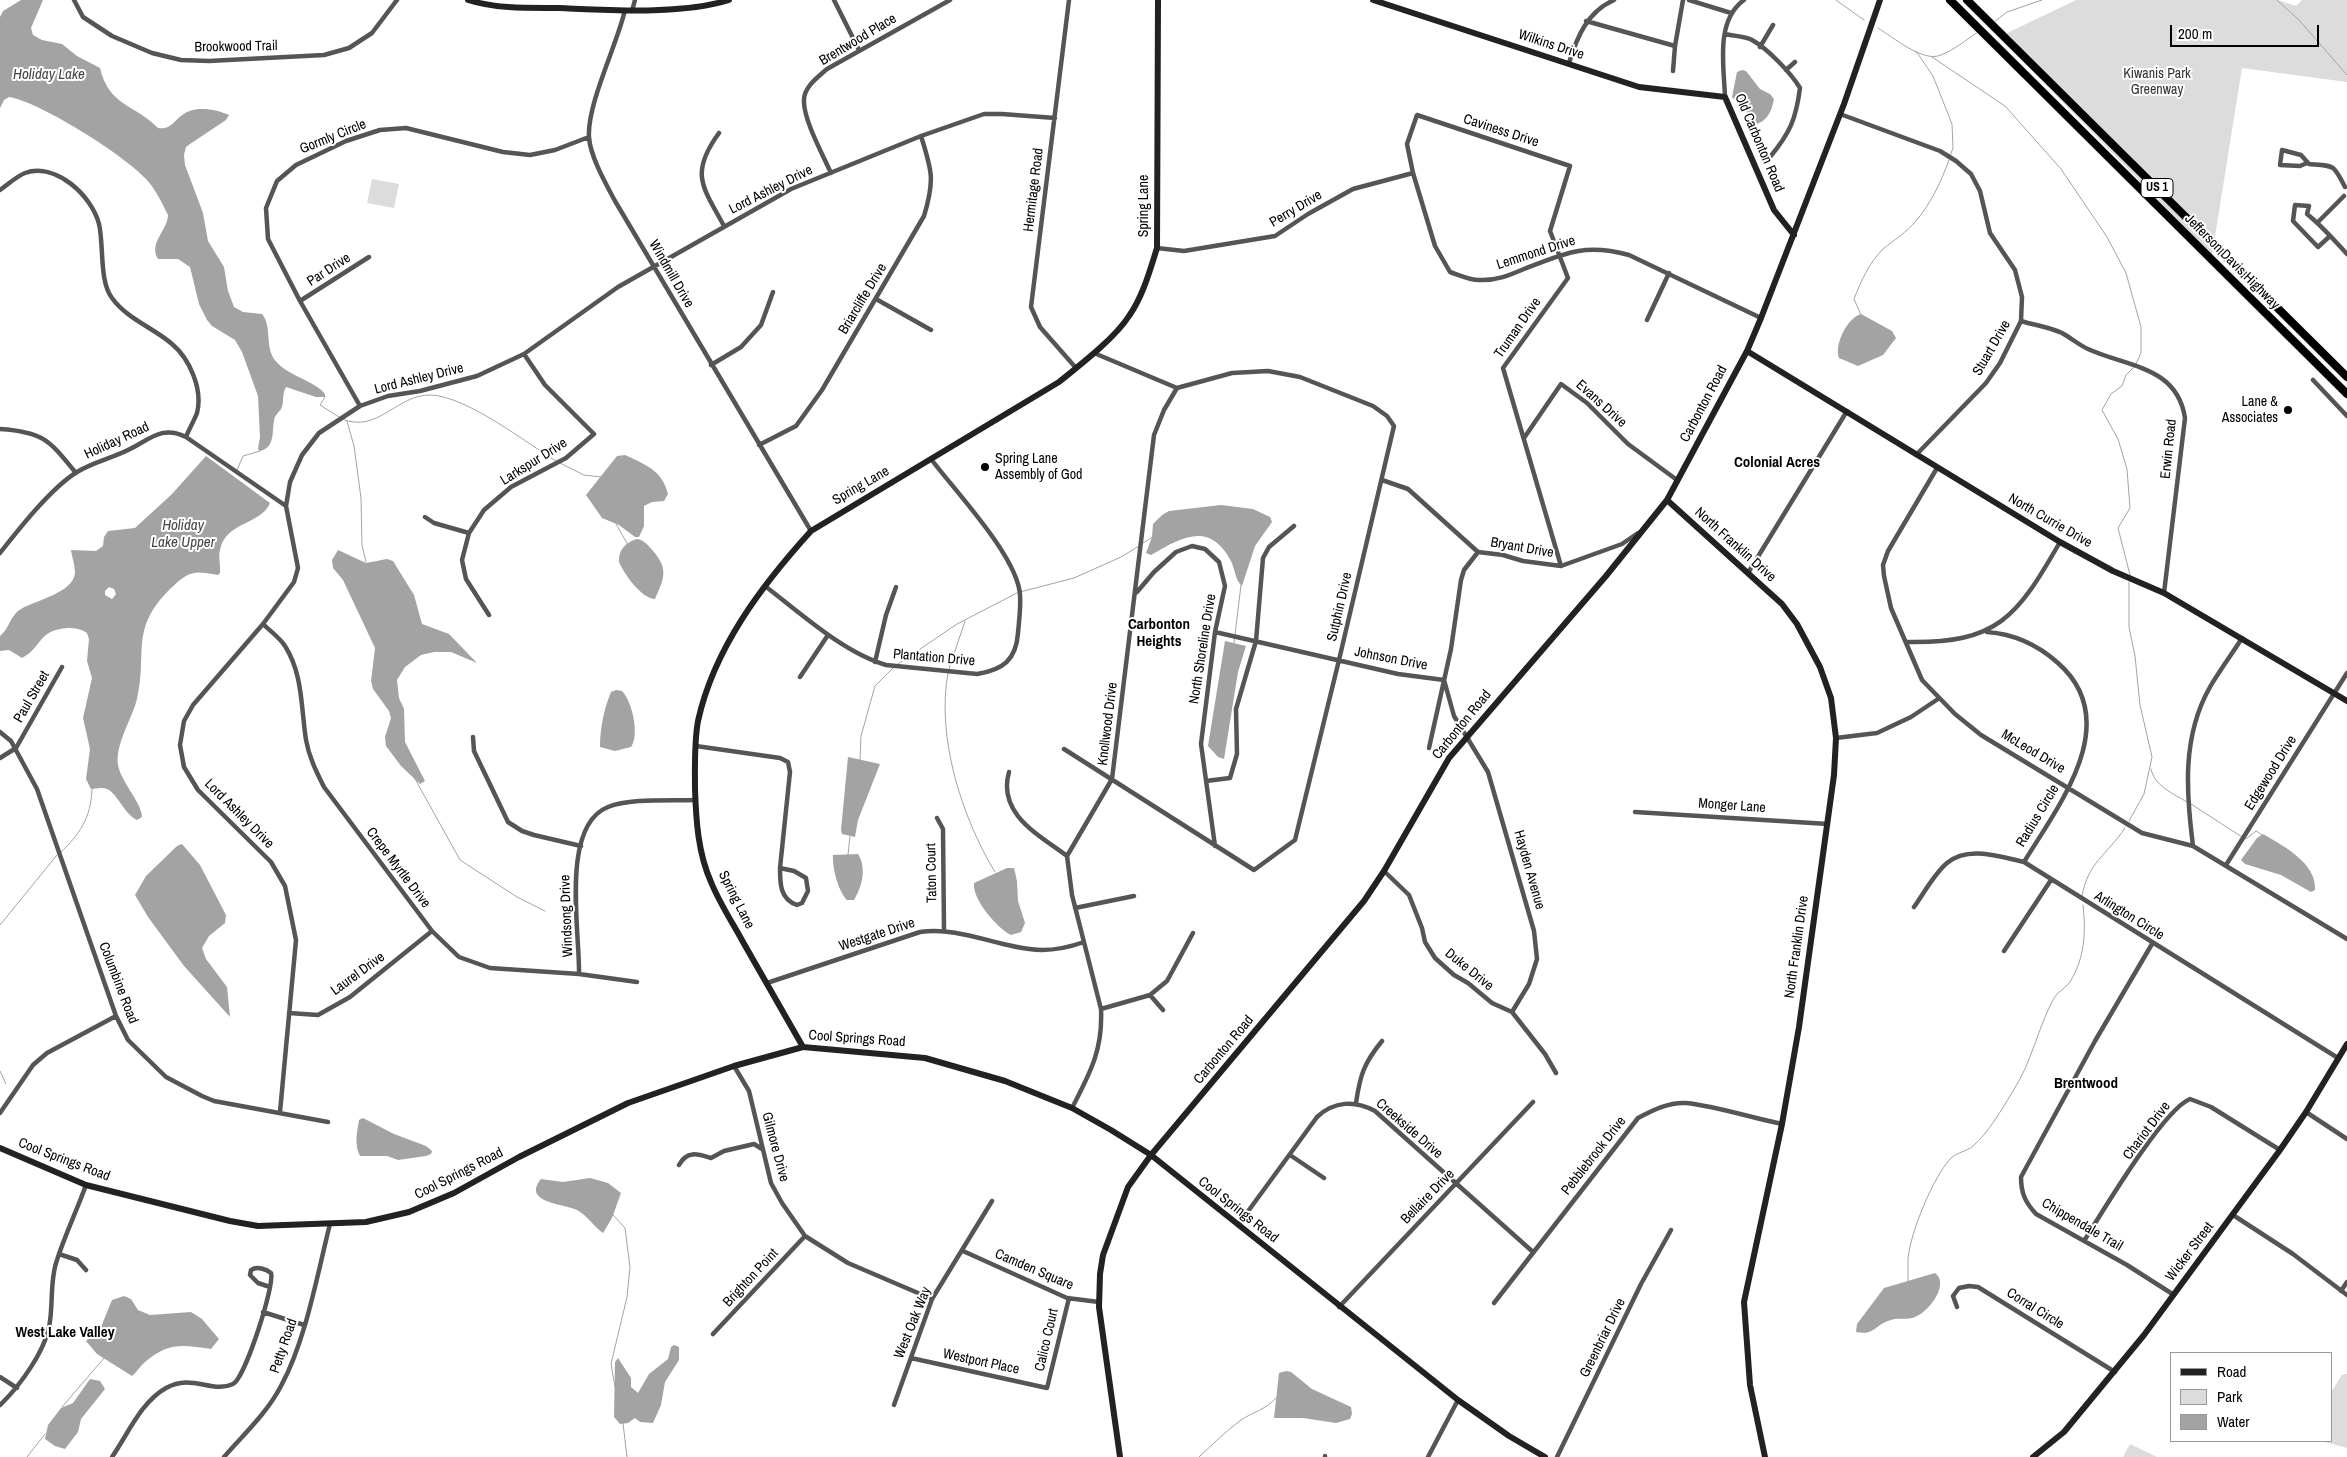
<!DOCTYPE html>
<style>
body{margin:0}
#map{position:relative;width:2347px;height:1457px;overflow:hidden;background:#fff;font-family:"Archivo Narrow",sans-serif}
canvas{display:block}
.legend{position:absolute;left:2170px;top:1352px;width:162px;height:90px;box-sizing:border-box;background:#fff;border:1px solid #999;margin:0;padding:6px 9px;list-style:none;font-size:15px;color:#000}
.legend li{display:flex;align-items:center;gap:10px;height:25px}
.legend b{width:25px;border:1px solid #999}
.scale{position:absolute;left:2170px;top:25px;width:149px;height:22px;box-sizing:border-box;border:2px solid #000;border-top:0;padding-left:6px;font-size:15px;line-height:18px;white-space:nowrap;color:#000;-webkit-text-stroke:4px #fff;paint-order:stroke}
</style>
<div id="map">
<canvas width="2347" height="1457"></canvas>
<ul class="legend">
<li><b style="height:6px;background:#222"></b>Road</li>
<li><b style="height:14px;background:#dcdcdc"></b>Park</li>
<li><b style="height:14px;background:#a3a3a3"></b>Water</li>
</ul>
<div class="scale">200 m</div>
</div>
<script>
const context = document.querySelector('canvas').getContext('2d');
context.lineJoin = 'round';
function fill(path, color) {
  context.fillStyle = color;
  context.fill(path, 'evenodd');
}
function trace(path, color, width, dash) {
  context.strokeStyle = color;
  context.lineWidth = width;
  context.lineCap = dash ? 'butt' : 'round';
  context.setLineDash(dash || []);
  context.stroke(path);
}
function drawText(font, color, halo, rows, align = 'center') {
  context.font = font + ' "Archivo Narrow",sans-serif';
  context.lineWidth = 4;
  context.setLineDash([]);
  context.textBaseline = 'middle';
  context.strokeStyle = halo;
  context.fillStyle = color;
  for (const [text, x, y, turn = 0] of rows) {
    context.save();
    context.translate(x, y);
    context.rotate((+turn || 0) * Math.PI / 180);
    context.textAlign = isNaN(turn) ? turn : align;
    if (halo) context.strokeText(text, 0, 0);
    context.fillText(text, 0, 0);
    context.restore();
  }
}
fill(new Path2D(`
 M2076,0H2278L2296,6L2302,0H2347V82L2242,68L2212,255L1999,37Z
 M372,179L399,184L394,208L367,203Z
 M2346,1374H2347V1448L2321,1441H2331V1392L2342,1375Z
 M2130,1444L2157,1457H2123Z`), '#dcdcdc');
fill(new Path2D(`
 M21,0H43L31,28L33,35L42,40L62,44L77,56L100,68C109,106 134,104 158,128C170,130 173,122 181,116C194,105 215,109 229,115L226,120L190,144L186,147L184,155L185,165L203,213L208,241L224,267L228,291L234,307L243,312L262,314C272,326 265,345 274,359C286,376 316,381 325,394V397H316L286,387C282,394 284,400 282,407C280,412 274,415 274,421C272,432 275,448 260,451L258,449L260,437L258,396L242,352L235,340L212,326L207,320L199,304L190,267L178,259H158C148,243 168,230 168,215C162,203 155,188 146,179C124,155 40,102 9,97L4,100L0,108V17L3,11Z
 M1742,70L1746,71L1760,89L1770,94L1774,99C1772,110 1768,120 1757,124L1732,97L1737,72Z
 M1861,314L1892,331L1896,338L1883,355L1858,366L1839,358C1834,345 1847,318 1861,314Z
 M625,455C646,465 662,470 668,494L664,501L652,502L644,506V526L639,537H635L619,525L602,518L586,495L617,456Z
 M206,456L270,503C261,525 226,521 220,550C218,557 221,566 220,573L218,575C193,570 189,571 170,589C129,630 148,652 137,699C132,719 115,744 118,765C121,782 142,803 142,817L137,820C124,814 118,794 107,789C102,787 96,789 91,789L86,779L90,749L83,718L92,678L87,661L89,639L87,633C82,629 74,628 68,628C37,630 43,647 22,658L9,650L0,651V636C10,628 10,615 21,609C36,600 73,593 75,573C75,565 72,557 71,550L96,551L103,546L104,537L108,531L135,528L172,494ZM109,587L114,589L116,594L112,599L105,595V591Z
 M1221,505L1253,509L1270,517L1272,522L1255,546L1242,586C1235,580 1235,569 1231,561C1209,520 1181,538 1151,555L1146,553L1152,537L1153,524L1162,515L1169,511Z
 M637,539C644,540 649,546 653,551C669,569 664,579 655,599C641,598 625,575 619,562C618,550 626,542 637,539Z
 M338,550L366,563L387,559L393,561L414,595L422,624L449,634L477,663L451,652H434L421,655L405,667L397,680L399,698L404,709L405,742L425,781L420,784L401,766L386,746L385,737L391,718L389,711L373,689L371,681L375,648L343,580L333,568L332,560Z
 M1225,641L1246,646L1238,672L1224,759L1218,757L1208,746Z
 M616,690L622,691C632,701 640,735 631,747L615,751L600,747C600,728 604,709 611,692Z
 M848,757L880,764L858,820L855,837L842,834L841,830Z
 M2263,834C2283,846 2317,863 2315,890L2311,892L2281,875L2245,864L2241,860L2257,838Z
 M182,844L200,865L226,915L225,923L209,936L202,948L206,959L227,987L230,1017L184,966L148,917L135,895L146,876L177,846Z
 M858,854C867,868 862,887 854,900H847C838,891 832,867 833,855Z
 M1007,868H1014L1017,881L1018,901L1025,923L1021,932L1011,935C997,928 972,899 974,883Z
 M363,1118L394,1134L426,1146L432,1151L431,1154L426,1156L398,1160L387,1156H360C354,1144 357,1133 359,1120Z
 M590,1178L608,1183L621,1193L612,1218L603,1233C593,1226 587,1215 577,1210C566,1204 521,1203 541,1179L563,1182Z
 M1935,1273C1950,1284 1929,1311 1917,1316C1909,1321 1899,1317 1891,1320C1875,1324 1875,1336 1856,1332L1857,1324L1884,1288Z
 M124,1296L131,1299L138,1310L150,1315L191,1312L202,1319L219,1339L211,1349C182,1345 169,1342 145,1362C140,1366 137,1372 132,1376L97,1354L86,1341L101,1327L112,1300Z
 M674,1345L679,1347V1360L665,1382L661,1405L653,1423L640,1422L635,1418L628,1423L620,1424L614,1417L615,1362L618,1358L631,1378V1387L638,1393L649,1374L668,1359L671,1347Z
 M1286,1371L1291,1372L1312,1389L1351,1407L1352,1414L1350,1419L1336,1423L1303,1418H1274L1279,1373Z
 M90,1379L100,1381L105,1389L81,1419L78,1432L65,1449L55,1446L45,1439L48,1425L61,1408L73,1403Z`), '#a3a3a3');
trace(new Path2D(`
 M1836,0L1864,20
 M2277,0L2299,20L2347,75
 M1994,22L2007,12L2042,0
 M1878,28C1893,37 1923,63 1941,55C1954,50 1966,40 1978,32
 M1916,51L1933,76L1952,124L1953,148L1950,156
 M1932,57L2005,106L2061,169L2107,237L2126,273L2141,327V353L2136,364
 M1861,315L1854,299C1861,281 1869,263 1883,249C1894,240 1907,232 1916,221C1931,203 1941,182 1949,160
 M325,397L320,405L339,417
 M342,419C378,434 397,394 431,395C468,397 525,442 556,461
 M347,421L354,446L361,498L362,545L366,562
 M560,463L584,475L601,477
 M237,470L243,456L260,451
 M616,524L628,545
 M1143,543L1154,536
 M2130,575L2118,528L2130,508L2127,469L2118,439L2102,410L2111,394L2122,386L2126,375L2134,367
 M2129,582V627L2135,656L2140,705L2152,757L2144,794L2129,821
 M1020,592L1074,578L1121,557L1139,546
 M1234,643L1241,585
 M898,664L957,624L1017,593
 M949,669L965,621
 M948,673C936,737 962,818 995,872
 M860,760L861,736L875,686L893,668
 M2151,769C2154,786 2174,794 2187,802
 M414,777L460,860L517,897L545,911
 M2191,804L2242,837
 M2246,839L2256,831L2262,835
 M60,853C80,834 91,818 92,789
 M848,855L850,836
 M2082,896C2088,862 2107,855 2125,828
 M0,925L57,855
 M0,1071L6,1084
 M613,1215L625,1228L630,1267L627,1297L611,1364L615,1387
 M1908,1282C1908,1274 1908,1267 1908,1259C1910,1233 1933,1178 1950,1159C1957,1152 1966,1152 1973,1146C1989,1132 2002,1109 2013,1091C2032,1062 2038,1027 2054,998C2058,991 2066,988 2070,982C2085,957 2086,933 2083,905
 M62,1407L105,1357
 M623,1423L627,1457
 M27,1457L45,1434
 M1199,1457C1213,1444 1226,1431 1241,1420C1253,1412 1267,1409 1276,1398`), '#a3a3a3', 1);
const highway = new Path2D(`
 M1950,0L2347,394
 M1967,0L2347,377`);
trace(highway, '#dbdbdb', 9);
trace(new Path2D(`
 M74,0L83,17L112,36L152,53L181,60L209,61L324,55L349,48L372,33L397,0
 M834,0L859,50
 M1069,0L1031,307L1040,327L1076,368
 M1689,0L1731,13
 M625,10C617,45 587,104 589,137C590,156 606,184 615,201L811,531
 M632,11L635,0
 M1586,21L1675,46
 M1725,34C1733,36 1745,36 1752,40C1768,49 1791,73 1800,88C1796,119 1790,133 1770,157
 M1760,47L1773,25
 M1569,63C1577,37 1587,12 1614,0
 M1786,70L1795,62
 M1673,71L1675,46L1683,0
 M1725,97C1724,66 1715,21 1744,0
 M1840,114L1940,151L1956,161L1971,174L1980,191L1990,233L2015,270L2022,297L2021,321L2000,363L1986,383L1916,455
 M719,133C689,174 703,187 724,226
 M2307,163L2300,166L2280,165L2282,150L2301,155L2309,164C2335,166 2333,164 2345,187
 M831,173C823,155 803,119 804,100C804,87 818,77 827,69L950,0
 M0,190C7,185 17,176 25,173C56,162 92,196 99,224C104,245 99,281 112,298C127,319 154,328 172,344C190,359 203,390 197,413C194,421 189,429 186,437
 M2318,222L2344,196
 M2330,236L2318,247L2293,221L2295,205L2309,206L2307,214C2322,226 2334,240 2347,254
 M1157,248L1184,251L1275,236L1308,214L1353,189L1413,173
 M876,299L931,330
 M300,301L369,257
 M1647,320L1669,273
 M2021,321C2034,325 2049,327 2062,333C2071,338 2079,345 2088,349C2127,367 2177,366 2185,418L2164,593
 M711,365L741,347L761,325L773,292
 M2313,380L2347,416
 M360,406L300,301L268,239L266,208L277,181L296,165L346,141L380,130L406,128L503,152L530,155L555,150L589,137
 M0,429C44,432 49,440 76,473
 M1524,438L1561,384L1587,403L1628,444L1677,480
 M759,445L796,426L822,390L924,216C935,180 932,171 921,136
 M1937,468L1888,551L1883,565L1884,576L1891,608L1922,680L1955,714L1981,735L2142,833L2193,846L2347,939
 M1382,480L1408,489L1478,552L1503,555L1523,561L1561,566L1622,544L1638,533
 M425,517L434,523L469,533
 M0,553C19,529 51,488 77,472C93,462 113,458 130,449C150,439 163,425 186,437L286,506
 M1561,566L1503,368L1568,278L1550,231L1570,166L1417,115L1407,144L1413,173L1435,246L1450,272C1459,275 1470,280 1479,280C1496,281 1510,275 1524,269C1565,253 1585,243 1629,255L1761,318
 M1748,573L1847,411
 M765,586C800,613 844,653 886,665L977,674C1003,670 1016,660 1018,633C1019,621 1021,607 1020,595C1018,557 955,491 931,459
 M1137,592L1154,572L1176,552L1192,546L1205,549L1219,562L1225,586L1215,632L1201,744L1215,846
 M489,615L466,579L462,560L469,533L484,510L511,487L566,458L594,434L545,385L524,354
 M263,624C270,631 280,638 285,646C303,674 301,708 306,740C309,757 316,771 324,787L432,931L459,957L490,968L579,974L637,982
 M1215,632L1398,674L1444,680L1454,716L1488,772L1534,931L1537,959L1529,984L1512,1012
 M1987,632C2014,634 2038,645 2058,663C2125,722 2058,806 2024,862
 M1906,642C1998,644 2017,617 2060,542
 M875,662L886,615L896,587
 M800,677L828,635
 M0,732L11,741L37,789L116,1016L128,1040L166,1077L202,1096L214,1101L328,1122
 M473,737L474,751L508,822L522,831L534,835L581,846
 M1836,738L1877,733L1911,717L1938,699
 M696,746L780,758L788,762L790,772L780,868
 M1429,748L1451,649L1461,580L1464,570L1478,552
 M1064,749L1254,870L1295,840L1339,660L1394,426L1387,416L1373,406L1300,377L1268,371L1232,373L1177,388L1094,353
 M0,758L16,748L62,667
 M1009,772C997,814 1039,835 1067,856
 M1206,781L1230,778L1237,754L1236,709L1256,641L1263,558L1269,547L1294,526
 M1635,812L1828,824
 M937,818L943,829L944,930
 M2193,846C2186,792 2182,736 2210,687C2220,670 2232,654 2242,638
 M2226,865L2347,673
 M780,868L794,871L806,878L808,891L802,903L797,905C780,899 780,884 780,868Z
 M1384,871L1409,895L1422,928L1425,942L1435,958L1454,975L1468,983L1492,1003L1512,1012L1545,1054L1556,1073
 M1914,907C1924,893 1934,874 1947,863C1968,845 2001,857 2024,862L2338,1058
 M1075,908L1134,896
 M2152,944L2095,1041L2021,1177C2021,1193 2025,1202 2036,1214L2127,1265L2174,1295
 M2004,951L2051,880
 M579,974C580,932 560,826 608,807C630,798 671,801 695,800
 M767,983L920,932C962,926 1000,949 1042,950C1056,950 1070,947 1084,942
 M1150,995L1163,1010
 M1101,1009L1150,995L1167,981L1193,933
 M289,1013L318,1015L350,997L432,931
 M734,1066L749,1091L771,1183L782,1203L805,1236L848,1263L932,1299
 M1356,1103C1360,1075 1364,1063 1382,1041
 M1072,1108C1090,1073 1103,1050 1101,1009L1072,895L1067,856L1112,779L1154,435L1164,410L1177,388
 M280,1112L296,940L285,886L271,862L198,790L184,767L180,745L184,721L193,705L263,624L294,582L298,568L286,506L290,482L302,455L319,433L360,406L388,396L420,391L477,376L524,354L618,287L791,189L921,136L984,114H1002L1055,118
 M2306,1112L2347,1139
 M0,1113L33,1065L47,1053L116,1016
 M1290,1155L1324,1178
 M679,1165C687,1150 698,1154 711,1158L724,1151L754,1144L762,1149
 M2233,1215L2293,1254L2347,1295
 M1238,1225L1317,1117C1334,1101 1355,1100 1375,1111L1533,1252
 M2084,1241C2103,1211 2163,1110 2190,1099L2211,1107L2280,1150
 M963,1251L1067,1298L1099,1302
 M59,1254L77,1260L86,1270
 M2341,1291L2347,1282
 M1494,1303L1638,1118C1653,1110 1669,1102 1686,1103C1716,1106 1752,1118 1782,1124
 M1339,1307L1533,1102
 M1957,1307L1953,1296L1959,1288L1969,1286L1978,1287L2115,1372
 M263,1312L304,1325
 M713,1334L805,1236
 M911,1358L1047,1388L1069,1298
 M0,1377L17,1388
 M0,1405C20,1386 47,1349 50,1321C53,1301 50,1279 57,1260C65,1235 77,1210 86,1185
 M894,1405L932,1299L992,1201
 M112,1457C128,1434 141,1402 166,1388C192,1373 212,1394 233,1384C245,1378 275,1285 271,1273C266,1269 257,1266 251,1270L250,1275L258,1283L270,1287
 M224,1457C244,1434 267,1413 281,1386C306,1340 317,1275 330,1224
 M1325,1457V1456
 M1428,1457L1458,1400
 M1557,1457L1641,1284L1671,1230`), '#555', 4.5);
trace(new Path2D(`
 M468,0C496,9 529,8 559,8C609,10 682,15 729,0
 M1373,0L1639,87L1725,97L1774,210L1794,235
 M1747,351L2060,542L2113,571L2164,593L2347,701
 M1667,500L1782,604L1797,624L1820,667L1831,698L1836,738L1834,775L1799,1027L1782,1124L1744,1302L1750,1385L1765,1457
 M803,1047C783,1012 763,977 743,942C732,922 719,902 711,882C698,853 696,820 695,789C695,767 694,743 698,721C714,648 762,585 811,531L1059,382C1080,365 1115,338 1129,316C1143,296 1150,270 1157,248L1158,0
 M0,1148L86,1185L230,1221L258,1226L366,1222L409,1212L454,1193L519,1157L628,1103L734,1066L803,1047L925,1058L1005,1081L1072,1108L1111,1130L1151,1155L1458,1400L1509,1436L1545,1457
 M1120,1457L1099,1307L1100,1274L1103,1255L1128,1187L1151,1155L1364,901L1384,871L1449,758L1606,576L1667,500L1747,351L1761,318L1844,104L1880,0
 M2033,1457L2064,1432L2144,1335L2280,1150L2306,1112L2347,1044`), '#222', 6);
trace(highway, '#000', 8);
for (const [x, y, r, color] of [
 [2288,410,5,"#000"],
 [985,467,5,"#000"]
]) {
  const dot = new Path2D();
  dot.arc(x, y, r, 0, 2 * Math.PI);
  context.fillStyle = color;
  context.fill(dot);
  trace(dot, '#fff', 2);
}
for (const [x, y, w] of [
 [2157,188,32]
]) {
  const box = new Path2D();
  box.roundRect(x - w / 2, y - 9.5, w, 19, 4);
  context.fillStyle = '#fff';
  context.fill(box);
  trace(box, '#000', 1);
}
drawText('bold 12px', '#000', null, [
 ["US 1",2157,188]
]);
drawText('14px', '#000', '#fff', [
 ["Brentwood Place",858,40,-31],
 ["Wilkins Drive",1551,45,18],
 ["Brookwood Trail",236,47,-1],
 ["Caviness Drive",1501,131,18],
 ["Gormly Circle",333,137,-22],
 ["Old Carbonton Road",1759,143,67],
 ["Lord Ashley Drive",771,190,-27],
 ["Hermitage Road",1034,190,-83],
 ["Spring Lane",1144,206,-90],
 ["Perry Drive",1296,209,-31],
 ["Lemmond Drive",1536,253,-18],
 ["Jefferson Davis Highway",2232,262,45],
 ["Par Drive",329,270,-33],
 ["Windmill Drive",671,274,60],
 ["Briarcliffe Drive",863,299,-59],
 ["Truman Drive",1518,328,-55],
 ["Stuart Drive",1992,348,-60],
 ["Lord Ashley Drive",419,379,-14],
 ["Evans Drive",1601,404,42],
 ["Carbonton Road",1704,404,-62],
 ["Holiday Road",117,441,-25],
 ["Erwin Road",2169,449,-84],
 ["Larkspur Drive",534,462,-32],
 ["Spring Lane",861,486,-30],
 ["North Currie Drive",2050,521,30],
 ["North Franklin Drive",1735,545,42],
 ["Bryant Drive",1522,548,10],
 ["Sutphin Drive",1340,607,-77],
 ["North Shoreline Drive",1203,649,-81],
 ["Plantation Drive",934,658,5],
 ["Johnson Drive",1391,659,11],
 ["Paul Street",32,697,-60],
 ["Knollwood Drive",1108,724,-83],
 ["Carbonton Road",1462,725,-51],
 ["McLeod Drive",2033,752,31],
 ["Edgewood Drive",2271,773,-58],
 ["Monger Lane",1732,806,4],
 ["Lord Ashley Drive",239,814,45],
 ["Radius Circle",2038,816,-59],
 ["Crepe Myrtle Drive",398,868,53],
 ["Hayden Avenue",1529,870,74],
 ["Taton Court",932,873,-91],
 ["Spring Lane",736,900,63],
 ["Windsong Drive",567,916,-92],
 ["Arlington Circle",2129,916,32],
 ["Westgate Drive",877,935,-18],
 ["North Franklin Drive",1797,947,-82],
 ["Duke Drive",1469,970,39],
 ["Laurel Drive",358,974,-36],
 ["Columbine Road",118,983,69],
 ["Cool Springs Road",857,1039,4],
 ["Carbonton Road",1224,1050,-50],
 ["Creekside Drive",1409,1129,41],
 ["Chariot Drive",2147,1131,-53],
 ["Gilmore Drive",775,1147,75],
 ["Pebblebrook Drive",1594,1156,-52],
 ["Cool Springs Road",64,1160,21],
 ["Cool Springs Road",459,1174,-27],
 ["Bellaire Drive",1428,1197,-46],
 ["Cool Springs Road",1238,1210,38],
 ["Chippendale Trail",2082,1225,30],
 ["Wicker Street",2190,1252,-53],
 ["Camden Square",1034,1270,23],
 ["Brighton Point",751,1278,-47],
 ["Corral Circle",2035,1309,32],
 ["West Oak Way",913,1323,-68],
 ["Greenbriar Drive",1603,1338,-64],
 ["Calico Court",1047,1340,-77],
 ["Petty Road",284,1346,-71],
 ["Westport Place",981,1362,12]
]);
drawText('14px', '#333', '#fff', [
 ["Kiwanis Park",2157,74],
 ["Greenway",2157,90]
]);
drawText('14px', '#000', '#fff', [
 ["Lane &",2278,402],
 ["Associates",2278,418],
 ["Spring Lane",995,459,"left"],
 ["Assembly of God",995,475,"left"]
], 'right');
drawText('italic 15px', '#444', '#fff', [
 ["Holiday Lake",49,75],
 ["Holiday",183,526],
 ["Lake Upper",183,543]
]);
drawText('bold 15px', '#000', '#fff', [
 ["Colonial Acres",1777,463],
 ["Carbonton",1159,625],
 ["Heights",1159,642],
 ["Brentwood",2086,1084],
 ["West Lake Valley",65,1333]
]);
</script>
